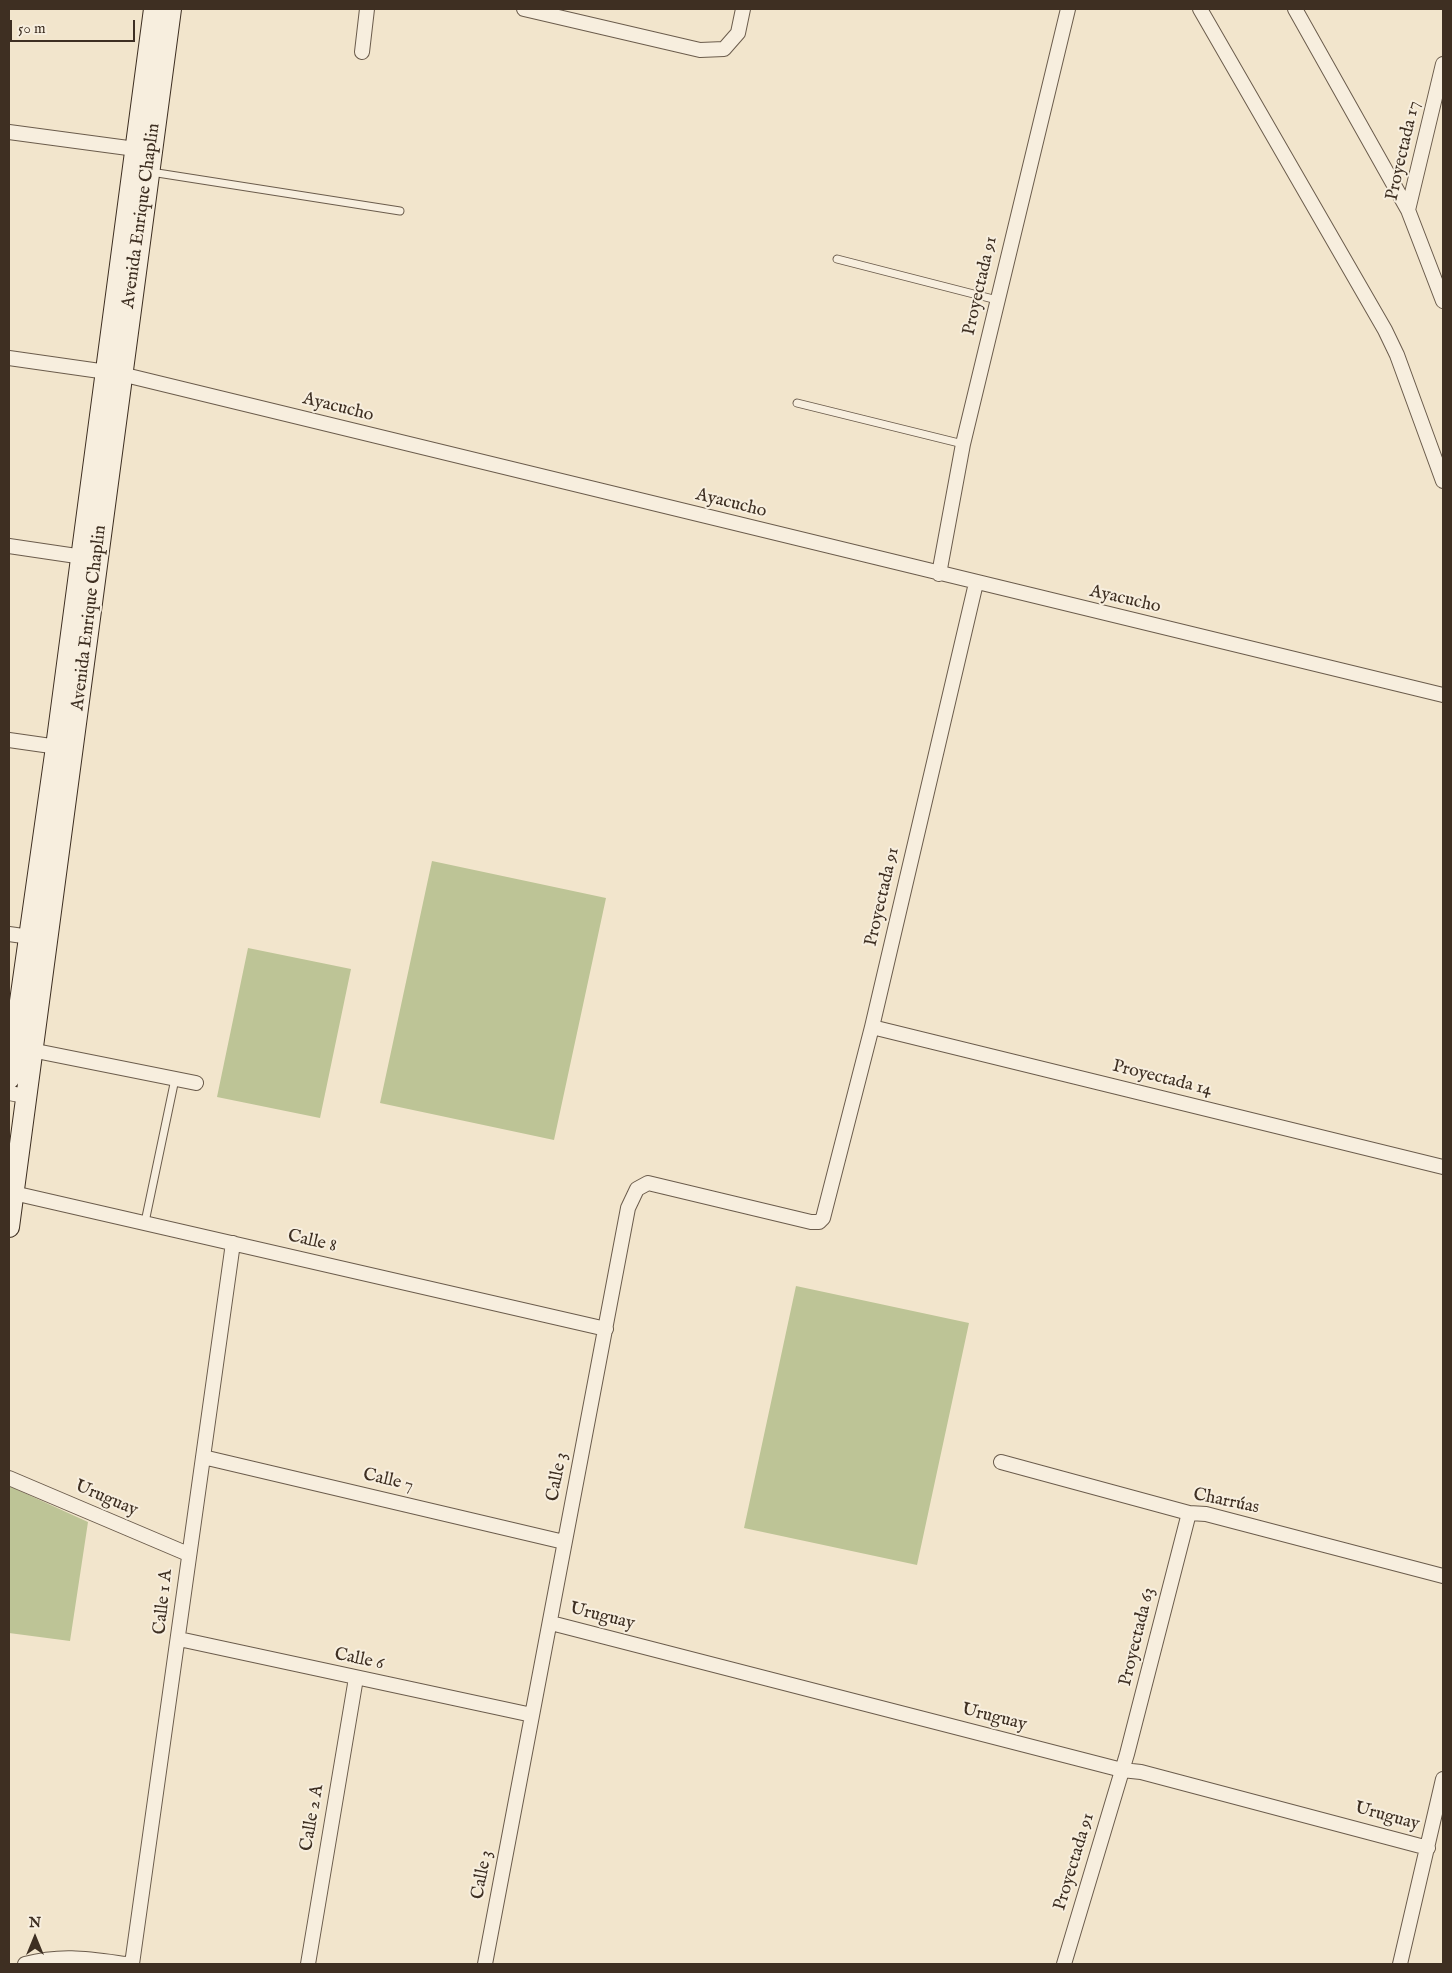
<!DOCTYPE html>
<meta charset="utf-8">
<style>
body{margin:0}
#map{position:relative;width:1452px;height:1973px;overflow:hidden;background:#f2e5cc;font-family:"IM FELL English",serif}
canvas{display:block}
.frame{position:absolute;inset:0;border:10px solid #3e2f22;pointer-events:none}
.north{position:absolute;left:10px;top:1913px;width:50px;height:50px;-webkit-text-stroke:4px #f7eede;paint-order:stroke;rotate:0deg;font-size:14px;font-weight:700;line-height:20px;text-align:center;color:#3e2f22}
.north::after{content:'';display:block;margin:auto;width:18px;height:22px;background:#3e2f22;clip-path:polygon(50% 0,100% 100%,50% 72%,0 100%)}
.scale{position:absolute;left:10px;top:20px;width:125px;height:22px;box-sizing:border-box;border:2px solid #3e2f22;border-top:0;padding-left:6px;font-size:15px;line-height:18px;white-space:nowrap;color:#3e2f22;-webkit-text-stroke:4px #f7eede;paint-order:stroke}
</style>
<div id="map">
<canvas width="1452" height="1973"></canvas>
<div class="frame"></div>
<div class="north">N</div>
<div class="scale">50 m</div>
</div>
<script>
const context = document.querySelector('canvas').getContext('2d');
context.lineJoin = 'round';
function fill(path, color) {
  context.fillStyle = color;
  context.fill(path, 'evenodd');
}
function trace(path, color, width, dash) {
  context.strokeStyle = color;
  context.lineWidth = width;
  context.lineCap = dash ? 'butt' : 'round';
  context.setLineDash(dash || []);
  context.stroke(path);
}
function drawText(font, color, halo, rows, align = 'center') {
  context.font = font + ' "IM FELL English",serif';
  context.lineWidth = 4;
  context.setLineDash([]);
  context.textBaseline = 'middle';
  context.strokeStyle = halo;
  context.fillStyle = color;
  for (const [text, x, y, turn = 0] of rows) {
    context.save();
    context.translate(x, y);
    context.rotate((+turn || 0) * Math.PI / 180);
    context.textAlign = isNaN(turn) ? turn : align;
    if (halo) context.strokeText(text, 0, 0);
    context.fillText(text, 0, 0);
    context.restore();
  }
}
fill(new Path2D(`
 M432,861L606,898L554,1140L380,1103Z
 M248,948L351,969L320,1118L217,1097Z
 M796,1286L969,1323L917,1565L744,1528Z
 M9,1486L88,1522L70,1641L9,1633Z`), '#bdc496');
const lane = new Path2D(`
 M151,172L400,211
 M837,259L997,300
 M797,403L963,444
 M145,1222L175,1079`);
const street = new Path2D(`
 M524,9L700,50L724,49L738,33L743,9
 M1200,9L1385,330L1397,355L1443,481
 M1295,9L1408,210
 M362,52L367,9
 M1443,64L1408,210L1443,301
 M9,132L143,150
 M9,358L121,374L1443,695
 M9,546L90,558
 M939,574L963,444L1068,9
 M9,740L65,748
 M9,934L37,938
 M872,1027L1443,1167
 M31,1050L196,1083
 M9,1093L25,1096
 M9,1192L606,1329
 M203,1457L564,1542
 M1001,1462L1189,1513L1206,1514L1443,1576
 M9,1478L188,1554
 M551,1623L1122,1770L1141,1772L1428,1848
 M179,1639L532,1715
 M25,1964C62,1954 89,1959 126,1964
 M132,1964L233,1243
 M308,1964L356,1678
 M485,1964L628,1208L637,1189L648,1183L811,1222H819L823,1218L872,1027L976,583
 M1064,1964L1127,1754L1189,1513
 M1400,1964L1443,1779`);
const secondary = new Path2D(`
 M9,1079L56,747L154,9
 M9,1227L171,9`);
trace(lane, '#6b5c4c', 9);
trace(street, '#6b5c4c', 16);
trace(secondary, '#3e2f22', 22);
trace(lane, '#f7eede', 7);
trace(street, '#f7eede', 14);
trace(secondary, '#f7eede', 20);
drawText('18px', '#3e2f22', '#f7eede', [
 ["Proyectada 17",1404,151,-77],
 ["Avenida Enrique Chaplin",142,216,-82],
 ["Proyectada 91",981,286,-77],
 ["Ayacucho",338,408,14],
 ["Ayacucho",731,504,14],
 ["Ayacucho",1125,600,13],
 ["Avenida Enrique Chaplin",90,618,-83],
 ["Proyectada 91",883,897,-77],
 ["Proyectada 14",1162,1079,14],
 ["Calle 8",312,1242,13],
 ["Calle 3",558,1477,-79],
 ["Calle 7",388,1481,13],
 ["Uruguay",106,1499,23],
 ["Charrúas",1226,1502,12],
 ["Calle 1 A",164,1602,-84],
 ["Uruguay",602,1617,14],
 ["Proyectada 63",1138,1637,-76],
 ["Calle 6",359,1660,12],
 ["Uruguay",994,1718,14],
 ["Uruguay",1387,1817,15],
 ["Calle 2 A",313,1818,-80],
 ["Proyectada 91",1075,1862,-73],
 ["Calle 3",483,1875,-79]
]);
</script>
